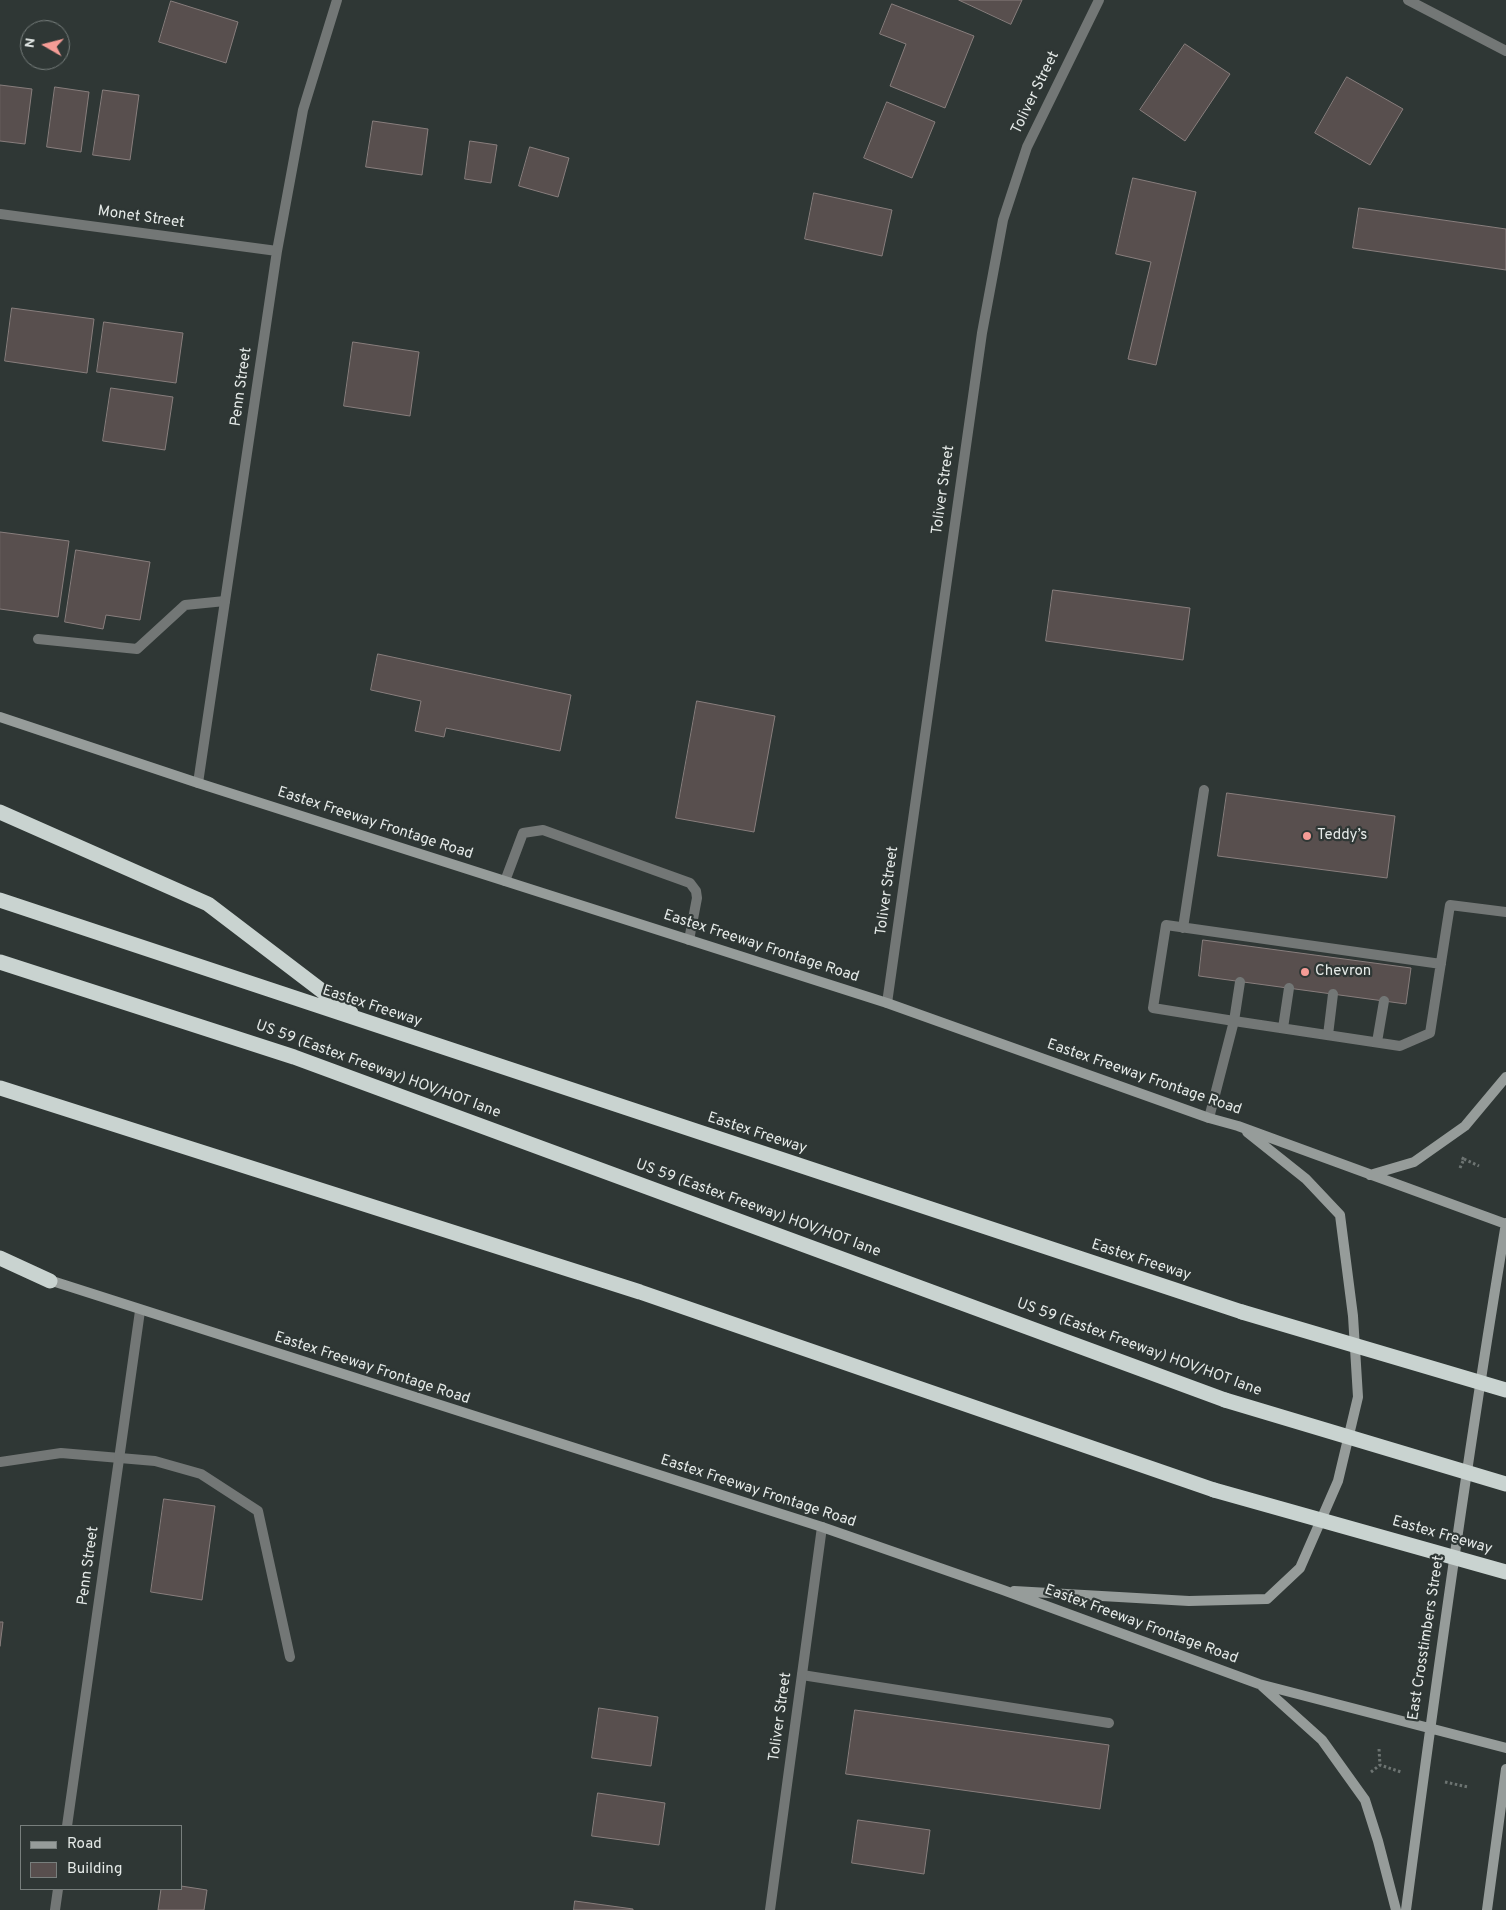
<!DOCTYPE html>
<meta charset="utf-8">
<style>
body{margin:0}
#map{position:relative;width:1506px;height:1910px;overflow:hidden;background:#2f3735;font-family:Overpass,sans-serif}
canvas{display:block}
.legend{position:absolute;left:20px;top:1825px;width:162px;height:65px;box-sizing:border-box;background:#2f3735;border:1px solid #787f7d;margin:0;padding:6px 9px;list-style:none;font-size:15px;color:#e5eae8}
.legend li{display:flex;align-items:center;gap:10px;height:25px}
.legend b{width:25px;border:1px solid #787f7d}
.north{position:absolute;left:20px;top:20px;width:50px;height:50px;box-sizing:border-box;background:#2f3735;border:1px solid #787f7d;border-radius:50%;rotate:278deg;font-size:14px;font-weight:700;line-height:20px;text-align:center;color:#e5eae8}
.north::after{content:'';display:block;margin:auto;width:18px;height:22px;background:#f59c96;clip-path:polygon(50% 0,100% 100%,50% 72%,0 100%)}
</style>
<div id="map">
<canvas width="1506" height="1910"></canvas>
<ul class="legend">
<li><b style="height:6px;background:#969c9a"></b>Road</li>
<li><b style="height:14px;background:#584f4e"></b>Building</li>
</ul>
<div class="north">N</div>
</div>
<script>
const context = document.querySelector('canvas').getContext('2d');
context.lineJoin = 'round';
function fill(path, color) {
  context.fillStyle = color;
  context.fill(path, 'evenodd');
}
function trace(path, color, width, dash) {
  context.strokeStyle = color;
  context.lineWidth = width;
  context.lineCap = dash ? 'butt' : 'round';
  context.setLineDash(dash || []);
  context.stroke(path);
}
function drawText(font, color, halo, rows, align = 'center') {
  context.font = font + ' Overpass,sans-serif';
  context.lineWidth = 4.5;
  context.setLineDash([]);
  context.textBaseline = 'middle';
  context.strokeStyle = halo;
  context.fillStyle = color;
  for (const [text, x, y, turn = 0] of rows) {
    context.save();
    context.translate(x, y);
    context.rotate((+turn || 0) * Math.PI / 180);
    context.textAlign = isNaN(turn) ? turn : align;
    if (halo) context.strokeText(text, 0, 0);
    context.fillText(text, 0, 0);
    context.restore();
  }
}
const building = new Path2D(`
 M959,0H1022L1011,24Z
 M171,1L238,22L226,63L159,42Z
 M892,4L974,36L945,108L890,86L906,44L880,34Z
 M1185,44L1230,74L1185,141L1140,110Z
 M1347,77L1403,109L1370,165L1315,133Z
 M0,85L32,89L25,144L0,141Z
 M55,87L89,92L81,152L47,147Z
 M103,90L139,95L130,160L93,155Z
 M887,102L935,122L912,178L864,158Z
 M373,121L428,129L422,175L366,167Z
 M470,141L497,145L491,183L465,179Z
 M530,147L569,158L558,197L519,186Z
 M1133,178L1196,192L1156,365L1128,359L1151,262L1116,254Z
 M814,193L892,210L882,256L805,239Z
 M1359,208L1506,229V270L1353,248Z
 M12,308L94,319L87,373L5,361Z
 M104,322L183,333L176,383L97,372Z
 M353,342L419,352L410,416L344,406Z
 M111,388L173,397L165,450L103,441Z
 M0,532L69,541L58,617L0,609Z
 M76,550L150,562L140,620L106,615L103,629L65,622Z
 M1053,590L1190,608L1183,660L1046,641Z
 M378,654L571,695L560,751L446,728L444,737L415,731L421,701L371,690Z
 M697,701L775,716L754,832L676,818Z
 M1227,793L1395,816L1387,878L1218,856Z
 M1203,940L1411,968L1406,1004L1199,976Z
 M164,1499L215,1506L202,1600L151,1592Z
 M0,1622H3L0,1646Z
 M599,1708L658,1717L651,1766L592,1758Z
 M855,1710L1109,1745L1100,1809L846,1774Z
 M598,1793L665,1803L659,1845L592,1836Z
 M858,1820L930,1830L924,1874L852,1863Z
 M181,1886L207,1890L204,1910H158L161,1889H181Z
 M575,1901L633,1909V1910H574Z`);
fill(building, '#584f4e');
trace(building, '#887e7d', 1);
trace(new Path2D(`
 M1464,1159L1479,1166
 M1460,1168L1464,1159L1460,1157
 M1379,1749L1380,1765L1401,1772
 M1371,1772L1380,1765
 M1445,1782L1468,1787`), '#6d7472', 3, [2.5, 2.5]);
trace(new Path2D(`
 M38,639L137,649L185,605L225,601
 M505,881L523,833L543,830L690,883L696,891L697,898L689,940
 M1183,928L1204,790
 M1240,982L1234,1021L1153,1008L1166,925L1441,964
 M1283,1028L1289,988
 M1328,1035L1333,994
 M1377,1042L1384,1001
 M1209,1118L1234,1021L1400,1046L1430,1033L1450,905L1506,912
 M0,1462L61,1453L155,1461L201,1474L258,1511L290,1657
 M802,1675L1109,1723`), '#737776', 10);
trace(new Path2D(`
 M1408,0L1506,51
 M0,214L277,251
 M198,783L277,251L303,110L337,0
 M887,1003L982,333L1003,220L1027,147L1099,0
 M67,1826L140,1311
 M55,1910L58,1889
 M770,1910L822,1527`), '#737776', 10);
trace(new Path2D(`
 M0,717L198,783L887,1003L1209,1118L1238,1126L1506,1224
 M1370,1175L1414,1162L1465,1126L1506,1077
 M46,1279L822,1527L1003,1590L1259,1684L1506,1748
 M1014,1591L1189,1601L1267,1599L1300,1568L1338,1481L1358,1397L1353,1316L1340,1215L1306,1179L1247,1132
 M1262,1686L1322,1740L1365,1800L1378,1841L1396,1910
 M1406,1910C1436,1681 1468,1451 1506,1223
 M1487,1910L1506,1769`), '#969c9a', 10);
trace(new Path2D(`
 M0,812L208,904L351,1013
 M0,900L1242,1312
 M0,962L294,1057L1225,1400
 M0,1088L640,1292L1214,1490
 M0,1258L50,1281`), '#c9d3d0', 15);
trace(new Path2D(`
 M1242,1312L1506,1390
 M1225,1400L1506,1484
 M1214,1490L1506,1572`), '#c9d3d0', 15);
for (const [x, y, r, color] of [
 [1307,836,5,"#f59c96"],
 [1305,972,5,"#f59c96"]
]) {
  const dot = new Path2D();
  dot.arc(x, y, r, 0, 2 * Math.PI);
  context.fillStyle = color;
  context.fill(dot);
  trace(dot, '#2f3735', 2);
}
drawText('15px', '#e5eae8', '#2f3735', [
 ["Toliver Street",1036,93,-64],
 ["Monet Street",141,218,8],
 ["Penn Street",242,387,-82],
 ["Toliver Street",944,490,-82],
 ["Eastex Freeway Frontage Road",375,824,18],
 ["Toliver Street",888,891,-82],
 ["Eastex Freeway Frontage Road",761,947,18],
 ["Eastex Freeway",372,1007,18],
 ["US 59 (Eastex Freeway) HOV/HOT lane",378,1070,20],
 ["Eastex Freeway Frontage Road",1144,1078,19],
 ["Eastex Freeway",757,1134,18],
 ["US 59 (Eastex Freeway) HOV/HOT lane",758,1209,20],
 ["Eastex Freeway",1141,1261,18],
 ["US 59 (Eastex Freeway) HOV/HOT lane",1139,1348,20],
 ["Eastex Freeway Frontage Road",372,1369,18],
 ["Eastex Freeway Frontage Road",758,1492,18],
 ["Eastex Freeway",1442,1536,16],
 ["Penn Street",89,1566,-82],
 ["Eastex Freeway Frontage Road",1141,1625,20],
 ["East Crosstimbers Street",1427,1638,-81],
 ["Toliver Street",781,1717,-82]
]);
drawText('15px', '#e5eae8', '#2f3735', [
 ["Teddy’s",1317,836],
 ["Chevron",1315,972]
], 'left');
</script>
